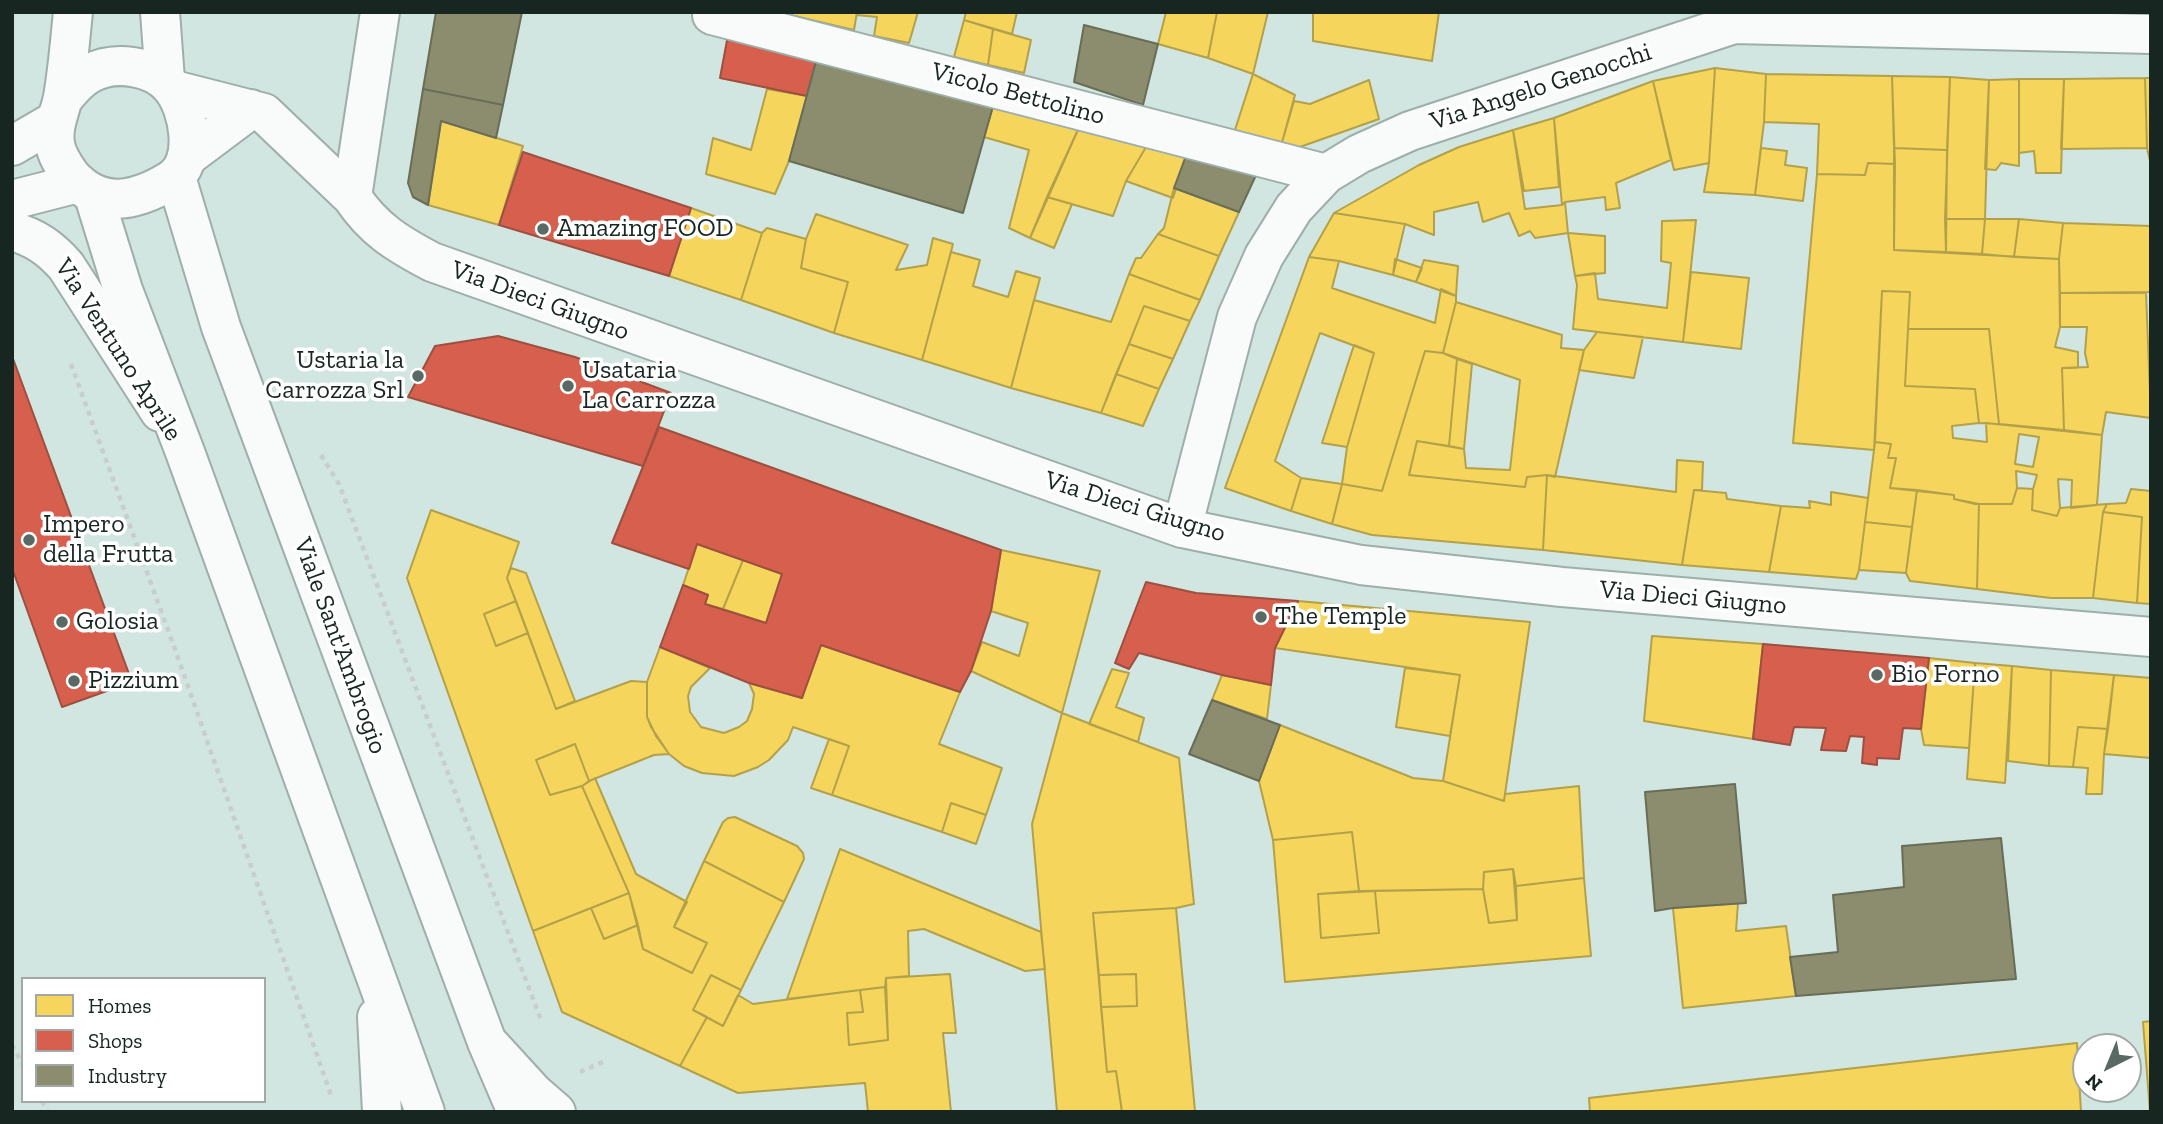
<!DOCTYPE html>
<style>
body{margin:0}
#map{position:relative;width:2163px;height:1124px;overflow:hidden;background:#d1e6e0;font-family:"Zilla Slab",serif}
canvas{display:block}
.frame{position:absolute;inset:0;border:14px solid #182622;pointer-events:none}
.legend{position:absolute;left:21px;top:977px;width:245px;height:126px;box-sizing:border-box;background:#fff;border:2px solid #a3a8a7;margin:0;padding:9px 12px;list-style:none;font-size:21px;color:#182622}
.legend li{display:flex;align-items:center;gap:14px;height:35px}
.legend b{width:35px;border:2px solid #a3a8a7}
.north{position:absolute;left:2072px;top:1033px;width:70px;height:70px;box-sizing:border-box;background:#fff;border:2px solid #a3a8a7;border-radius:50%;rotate:223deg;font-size:19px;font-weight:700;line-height:28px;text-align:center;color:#182622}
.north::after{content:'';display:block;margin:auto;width:24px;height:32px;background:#596964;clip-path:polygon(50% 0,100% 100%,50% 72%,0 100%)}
</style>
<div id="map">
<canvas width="2163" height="1124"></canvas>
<div class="frame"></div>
<ul class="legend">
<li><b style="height:19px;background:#f6d55c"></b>Homes</li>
<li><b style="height:19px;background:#d6604d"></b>Shops</li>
<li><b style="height:19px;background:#8c8c6e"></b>Industry</li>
</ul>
<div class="north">N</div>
</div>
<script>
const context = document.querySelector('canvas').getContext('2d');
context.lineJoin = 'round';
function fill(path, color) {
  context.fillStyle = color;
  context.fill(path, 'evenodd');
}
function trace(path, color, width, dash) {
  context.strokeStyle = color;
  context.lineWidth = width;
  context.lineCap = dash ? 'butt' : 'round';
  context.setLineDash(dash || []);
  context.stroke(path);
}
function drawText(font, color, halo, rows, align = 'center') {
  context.font = font + ' "Zilla Slab",serif';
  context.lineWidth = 7;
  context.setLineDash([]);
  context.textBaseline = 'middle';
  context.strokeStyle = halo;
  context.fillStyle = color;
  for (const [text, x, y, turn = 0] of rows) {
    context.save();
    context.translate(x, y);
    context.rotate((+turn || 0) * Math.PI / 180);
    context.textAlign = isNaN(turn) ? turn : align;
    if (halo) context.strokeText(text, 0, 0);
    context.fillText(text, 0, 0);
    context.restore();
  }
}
const homes = new Path2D(`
 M777,12H857L854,30Z
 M857,12H918L909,43L874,36L877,17L857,15Z
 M966,12H1017L1012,34L964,20Z
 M1166,12H1217L1208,58L1158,44Z
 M1217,12H1268L1253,74L1208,58Z
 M1313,12H1439L1432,61L1313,41Z
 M964,20L993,29L988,65L954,57Z
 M993,29L1031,40L1024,73L988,65Z
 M1715,68L1709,163L1674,170L1653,81Z
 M1715,68L1766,74L1764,122L1755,195L1704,192L1709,163Z
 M1253,74L1295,95L1281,146L1234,133Z
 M1766,74L1892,76L1895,164L1868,163L1865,175L1817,174L1819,124L1764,122Z
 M1892,76L1950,77L1947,150L1894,148Z
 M1950,77L1989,80L1985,219H1945Z
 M2145,78L2147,148L2061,149L2064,79Z
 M2145,78H2151V165L2147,148Z
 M2019,79V166L2001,163L1996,170L1985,169L1989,80Z
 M2019,79H2064L2061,173H2036L2034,151L2019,153Z
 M1369,80L1379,119L1297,148L1281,146L1294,101L1310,104Z
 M1653,81L1671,160L1616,183L1620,208L1606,210L1605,197L1565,202L1562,205L1554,118Z
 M767,89L807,96L789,161L775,194L706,174L713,138L751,150Z
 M995,99L1081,123L1030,238L1009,228L1029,150L984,137Z
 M1554,118L1559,187L1524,191L1513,130Z
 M441,121L523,146L499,225L428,205Z
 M1081,123L1149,142L1126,181L1113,216L1047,197Z
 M1513,130L1525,209L1562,205L1565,202L1568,233L1535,238L1530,231L1519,236L1509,213L1483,222L1478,202L1434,212V235L1405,224L1334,213L1419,165L1459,147Z
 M1149,142L1187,153L1173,198L1126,181Z
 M1761,148L1787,151L1785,165L1807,168L1803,201L1755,195Z
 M1894,148L1947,150L1946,252L1894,250Z
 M1868,163L1895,164L1894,250L2059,259L2060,327L2055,347L2078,352V368H2062L2064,430L1999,424L1989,329H1908L1910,292L1882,291L1874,450L1793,443L1817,174L1865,175Z
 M1174,188L1239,212L1219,256L1158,234L1164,228Z
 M1047,197L1072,204L1054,248L1030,238Z
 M691,208L762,233L741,300L669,276Z
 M1334,213L1405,224L1393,275L1339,261L1309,257Z
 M816,214L908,245L896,270L927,265L933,238L953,244L922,360L834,333L848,282L801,268L806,239Z
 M1945,219H1985L1982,254L1946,252Z
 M1985,219H2019L2014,257L1982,254Z
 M2019,219L2063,223L2059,259L2014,257Z
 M1696,220L1683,342L1573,329L1577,285L1575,276L1595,273L1598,299L1667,308L1671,263L1661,261L1662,221Z
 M2063,223L2151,226V292L2060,293L2059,259Z
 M767,228L806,239L801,268L848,282L834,333L741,300L762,233Z
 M1568,233L1605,236V273L1575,276Z
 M1158,234L1219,256L1200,300L1129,274L1136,258H1141Z
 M951,252L980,260L973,286L1008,297L1016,271L1040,278L1011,388L922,360Z
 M1309,257L1339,261L1332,288L1435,323L1441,289L1456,296V302L1443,353L1425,351L1382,491L1342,484L1347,447L1374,353L1320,333L1275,461L1301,478L1291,511L1225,488Z
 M1395,259L1422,268L1416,282L1393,275Z
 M1424,260L1458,266L1456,296L1416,282Z
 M1691,272L1749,278L1741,349L1683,342Z
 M1129,274L1200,300L1190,321L1144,306L1101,413L1011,388L1034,300L1111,322Z
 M1882,291L1910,292L1905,386L1975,389L1979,423L1952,426L1953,438L1987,442L1986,423L2102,435L2097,505L2071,508L2072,480L2058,479L2060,508L2057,516L2032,510L2033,489L2037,475L2016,471L2017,488L2012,504H1975L1954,499V495L1890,488L1896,458H1888L1891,444L1875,442ZM2019,434L2039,437L2033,467L2015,464Z
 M2060,293H2146L2151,418L2106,412L2102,435L2064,430L2062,368L2088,367L2085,353L2087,327H2060Z
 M1456,302L1562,335L1561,348L1584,350L1555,477L1547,475L1527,477L1525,487L1409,475L1417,441L1464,449L1466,468L1510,470L1520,380L1443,353Z
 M1144,306L1190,321L1173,359L1129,344Z
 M1908,329H1989L1999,424L1979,423L1975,389L1905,386Z
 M1597,332L1643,337L1634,378L1579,370L1584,350Z
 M1129,344L1173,359L1159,389L1116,374Z
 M1354,345L1374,353L1347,447L1322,443Z
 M1425,351L1443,353L1457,359L1449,446L1417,441L1409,475L1525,487L1527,477L1547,475L1543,550L1372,535L1332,524L1342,484L1382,491Z
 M1457,359L1472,364L1464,449L1449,446Z
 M1116,374L1159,389L1143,426L1101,413Z
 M1875,442L1891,444L1888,458H1896L1890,488L1917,490L1912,527L1865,522Z
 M1677,460L1703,462L1702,490H1694L1682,565L1543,550L1547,475L1676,492Z
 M1301,478L1342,484L1332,524L1291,511Z
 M2017,488L2033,489L2032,510L2057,516L2060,508L2107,504L2103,512L2093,598H2051L1977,589L1979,504H2012Z
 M2131,489L2151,491V604L2137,603L2142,517L2103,512L2107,504L2126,503Z
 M1694,490L1726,493L1727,499L1781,506L1769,572L1682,565Z
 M1917,490L1954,495V499L1979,504L1977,589L1910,581L1906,573Z
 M1831,492L1868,498L1859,570L1856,579L1769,572L1781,506L1810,508L1809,501L1831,505Z
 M431,510L519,542L507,578L516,601L484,614L496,646L528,633L556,709L631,681L647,682V717L656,736L669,754L654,755L589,781L575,744L536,760L550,795L582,786L629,893L533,931L407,578Z
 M2103,512L2142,517L2137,603L2093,598Z
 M1865,522L1912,527L1906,573L1859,570Z
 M697,544L743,560L723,609L705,604L708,595L683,585Z
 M1001,550L1100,571L1062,713L971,671L982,642L1019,656L1028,623L991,611Z
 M743,560L782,574L766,623L723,609Z
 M511,568L526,573L575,701L556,709L507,578Z
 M516,601L528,633L496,646L484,614Z
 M1298,601L1530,622L1504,801L1443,781L1460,675L1275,648Z
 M1652,636L1763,644L1753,739L1644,721Z
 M821,645L960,692L939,744L1002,768L986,815L951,803L942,832L832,795L849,746L793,727L788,740L769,760L758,767L734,776L702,773L684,766L669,754L651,727L647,717V682L660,647L710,668L691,687L688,696L690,712L701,727L724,733L739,727L747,721L752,709L754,694L749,683L802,698Z
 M1929,658L1975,663L1969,748L1924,745L1921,729Z
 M1975,663L2012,666L2005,783L1967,779Z
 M2012,666L2051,670L2049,766L2008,761Z
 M1405,668L1460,675L1450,736L1396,727Z
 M1112,669L1129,673L1116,707L1144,718L1138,742L1089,724Z
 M2051,670L2114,675L2108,729L2078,727L2073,767L2049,766Z
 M1222,675L1271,685L1267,719L1212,700Z
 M2114,675L2151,678V758L2104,754Z
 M1062,713L1179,758L1194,904L1176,908L1093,913L1107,1072L1116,1071L1122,1112H1057L1032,824Z
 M1280,725L1413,778L1443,781L1504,801L1505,794L1579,786L1584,878L1516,886L1513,869L1484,872L1483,889L1359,891L1352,832L1273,840L1259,781Z
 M2078,727L2108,729L2104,754L2102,794H2086L2088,768L2073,767Z
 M829,739L849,746L832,795L811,788Z
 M575,744L589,781L582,786L550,795L536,760Z
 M595,778L636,874L687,902L674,927L707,943L692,973L643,949L629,893L582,786Z
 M951,803L986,815L976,844L942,832Z
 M735,817L797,846L803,853L804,859L784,902L704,861L723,822L728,818Z
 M1352,832L1359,891L1318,894L1321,938L1379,933L1375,891L1483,889L1489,923L1517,920L1516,886L1584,878L1591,956L1285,982L1273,840Z
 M840,849L1041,932L1045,969L1025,971L924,929L908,931L909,976L886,978L885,987L787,999Z
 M704,861L784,902L741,990L711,975L693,1010L707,1017L680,1066L562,1012L533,931L591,908L604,939L638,925L643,949L692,973L707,943L674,927Z
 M1513,869L1517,920L1489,923L1483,889L1484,872Z
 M1375,891L1379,933L1321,938L1318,894Z
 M629,893L638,925L604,939L591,908Z
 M1738,903L1736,931L1786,926L1796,996L1683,1008L1673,908Z
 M1176,908L1195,1111L1203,1112H1122L1116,1071L1107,1072L1101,1007L1137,1006L1136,974L1099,975L1093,913Z
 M950,974L956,1033H943L951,1112H868L865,1083L738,1093L680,1066L707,1017L723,1026L738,995L753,1004L860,990L863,1012L847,1013L849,1045L888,1040L886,978Z
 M1136,974L1137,1006L1101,1007L1099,975Z
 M711,975L741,990L723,1026L693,1010Z
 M885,987L888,1040L849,1045L847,1013L863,1012L860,990Z
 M2151,1021V1112H2150L2143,1022Z
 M2077,1043L2081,1112H1590L1589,1098Z`);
fill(homes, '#f6d55c');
trace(homes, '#b3a04b', 2);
const shops = new Path2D(`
 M728,35L817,58L807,96L720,78Z
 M523,152L691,208L669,276L499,225Z
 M498,336L575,357L671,393L643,466L408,397L435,346Z
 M12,356L132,682L62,707L12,568Z
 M659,427L1001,550L991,611L971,671L960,692L821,645L802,698L749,683L660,647L683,585L708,595L705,604L766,623L782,574L697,544L689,569L612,543Z
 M1146,582L1196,593L1298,601L1275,648L1271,685L1222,675L1139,653L1129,669L1115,663Z
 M1763,644L1929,658L1921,729L1903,728L1899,759L1877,758V765L1862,763L1864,737L1850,736L1846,751L1821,750L1826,728L1794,727L1790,745L1753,739Z`);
fill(shops, '#d6604d');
trace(shops, '#9d4f40', 2);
const industry = new Path2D(`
 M436,12H522L503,105L423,89Z
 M1084,25L1158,44L1143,105L1074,82Z
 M817,58L995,99L963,213L789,161Z
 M423,89L503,105L496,138L441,121L428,205L413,197L408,183Z
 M1187,153L1257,173L1239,212L1174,188Z
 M1212,700L1280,725L1259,781L1189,754Z
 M1735,784L1746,903L1673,908L1655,911L1645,792Z
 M2001,838L2016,979L1796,996L1790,957L1838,952L1833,895L1904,887L1902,846Z`);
fill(industry, '#8c8c6e');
trace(industry, '#696d57', 2);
const street = new Path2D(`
 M713,12L712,15L1326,174
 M174,90L264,113L352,197C374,230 398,244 432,262L1182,528L1361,565L1562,587L2151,637
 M12,146L55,121
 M187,157L251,109
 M352,197L380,12
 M12,200L78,183
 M12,231C36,238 50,248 66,266L160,412
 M1182,528L1237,317L1264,256L1294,208L1326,174L1359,154L1410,131L1734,24L2151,34
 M491,1046L533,1092L556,1112`);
const secondary = new Path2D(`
 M160,12L165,80
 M63,99C71,89 78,80 89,74C114,60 154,65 172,88C189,109 199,162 171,180C137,201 101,210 71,176C64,166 56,155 55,143C52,126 60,113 63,97C68,69 70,40 73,12
 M176,177L221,327L487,1042L517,1112
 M93,193L123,290L185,452L425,1112
 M377,1017L382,1112`);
trace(street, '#9eaea9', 42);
trace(secondary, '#9eaea9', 42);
trace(new Path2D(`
 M71,364L176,652L332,1098
 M321,455L339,484L541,1020
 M12,1045L23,1065
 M580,1072L607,1060
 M42,1101L48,1112`), '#c8cecc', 4.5, [5, 5]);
trace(street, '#f8fbfa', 38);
trace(secondary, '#f8fbfa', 38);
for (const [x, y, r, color] of [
 [543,229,7,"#596964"],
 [418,376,7,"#596964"],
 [568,386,7,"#596964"],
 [29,540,7,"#596964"],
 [1261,617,7,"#596964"],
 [62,622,7,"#596964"],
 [1877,675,7,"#596964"],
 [74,681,7,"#596964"]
]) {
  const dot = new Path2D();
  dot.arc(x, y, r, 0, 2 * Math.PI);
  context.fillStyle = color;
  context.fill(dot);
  trace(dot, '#fff', 2.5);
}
drawText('26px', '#182622', '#fff', [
 ["Via Angelo Genocchi",1541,87,-18],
 ["Vicolo Bettolino",1018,94,15],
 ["Via Dieci Giugno",540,301,20],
 ["Via Ventuno Aprile",118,350,57],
 ["Via Dieci Giugno",1135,507,17],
 ["Via Dieci Giugno",1693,598,5],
 ["Viale Sant'Ambrogio",340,646,70]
]);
drawText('26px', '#182622', '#fff', [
 ["Amazing FOOD",557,229],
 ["Ustaria la",404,361,"right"],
 ["Carrozza Srl",404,391,"right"],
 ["Usataria",582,371],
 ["La Carrozza",582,401],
 ["Impero",43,525],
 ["della Frutta",43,555],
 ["The Temple",1275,617],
 ["Golosia",76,622],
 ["Bio Forno",1891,675],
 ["Pizzium",88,681]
], 'left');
</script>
